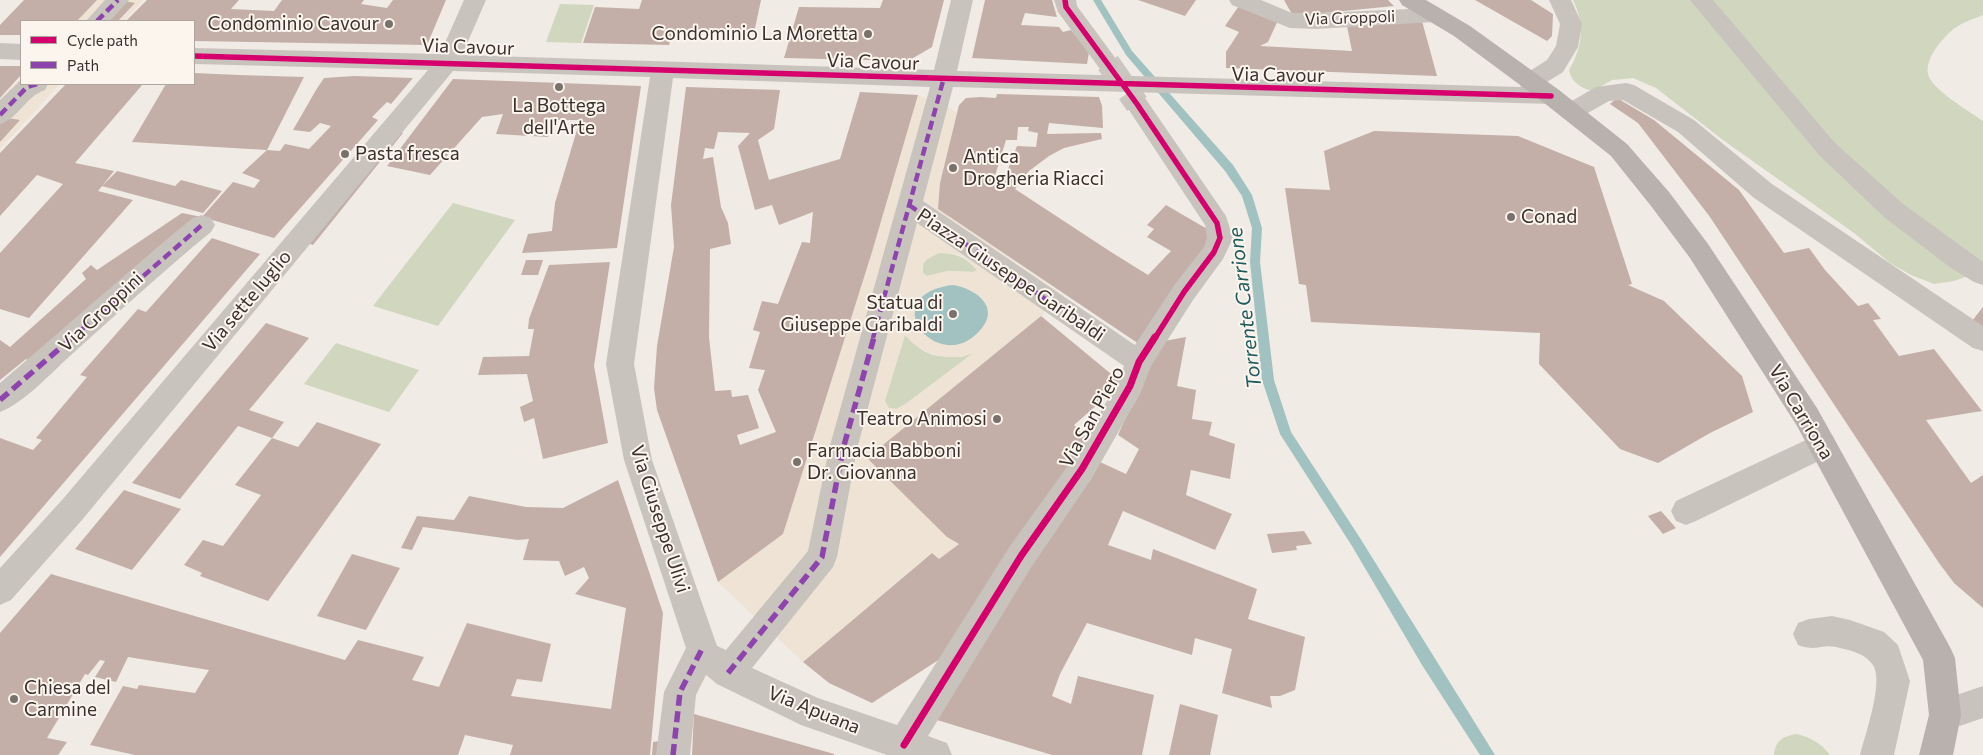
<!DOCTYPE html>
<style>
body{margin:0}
#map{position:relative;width:1983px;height:755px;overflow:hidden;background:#f0ebe5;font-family:Commissioner,sans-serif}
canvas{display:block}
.legend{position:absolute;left:20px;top:20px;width:175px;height:65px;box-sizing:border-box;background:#fbf5ee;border:1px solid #aea6a0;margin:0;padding:6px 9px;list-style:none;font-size:15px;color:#3b302b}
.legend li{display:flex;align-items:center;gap:10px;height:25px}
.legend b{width:25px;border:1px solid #aea6a0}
</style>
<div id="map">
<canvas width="1983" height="755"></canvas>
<ul class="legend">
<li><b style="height:6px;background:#d6006c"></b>Cycle path</li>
<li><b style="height:6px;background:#8e44ad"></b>Path</li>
</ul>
</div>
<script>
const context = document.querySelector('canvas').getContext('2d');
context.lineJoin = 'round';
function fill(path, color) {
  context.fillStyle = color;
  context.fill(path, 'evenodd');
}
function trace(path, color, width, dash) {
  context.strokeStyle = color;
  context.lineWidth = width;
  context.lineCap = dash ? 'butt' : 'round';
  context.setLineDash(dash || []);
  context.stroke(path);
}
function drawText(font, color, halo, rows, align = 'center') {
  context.font = font + ' Commissioner,sans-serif';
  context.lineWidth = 4;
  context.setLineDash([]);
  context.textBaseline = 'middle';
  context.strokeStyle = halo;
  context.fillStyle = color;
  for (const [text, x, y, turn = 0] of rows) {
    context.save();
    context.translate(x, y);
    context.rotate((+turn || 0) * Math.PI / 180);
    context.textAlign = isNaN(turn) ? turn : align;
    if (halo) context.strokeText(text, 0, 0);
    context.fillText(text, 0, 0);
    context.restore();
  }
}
fill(new Path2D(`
 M1573,0H1983V15C1974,19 1963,22 1955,28C1943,37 1922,61 1929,77C1936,92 1969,111 1983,121V277L1971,275L1954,281L1934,284L1911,275L1890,263L1854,233L1723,140L1656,88L1633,78L1612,80L1593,91C1582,89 1571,82 1569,70C1583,46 1585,25 1573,0Z
 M560,4L594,5L581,43L546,42Z
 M453,203L515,220L438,326L373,306Z
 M939,253C954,253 968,257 977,270L973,272L948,271L927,276L923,273C921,261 928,257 939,253Z
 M905,335C931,362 941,358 976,351L907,403L897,409L888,408L884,401Z
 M336,343L419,370L389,412L304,384Z
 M1796,734C1810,737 1821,743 1830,755H1774C1775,741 1783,736 1796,734Z`), '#d1d6bf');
fill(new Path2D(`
 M97,0H143L124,21H77Z
 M21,78V84H60L0,149V99Z
 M918,95L943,104L957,113L940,183L938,209L1065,296L867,458L947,537L959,544L939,559L931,553L803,662L718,582L783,534L872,252ZM939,253H951L962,256L977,270L973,272L948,271L927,276L923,273L922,266L924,261ZM905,335L914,344L929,353L945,357H962L973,353L907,403L897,409L889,408L885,401Z`), '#eee3d5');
fill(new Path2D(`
 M953,285C973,288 1000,305 982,328C940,381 871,295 953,285Z`), '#a1c2c1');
fill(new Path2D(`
 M1093,0H1101L1132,51L1233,165L1252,195L1262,228L1260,262L1274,380L1291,432L1360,538L1495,755H1480L1422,665L1352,546L1280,434L1262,380L1250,262L1252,228L1242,196L1225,171L1126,55Z`), '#a1c2c1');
fill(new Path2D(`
 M24,0H97L77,21H21V35H0V25Z
 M119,0L135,3L118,21H99Z
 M147,0H239L231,9L274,11L282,0H364L361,4L387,8L393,0H446L427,45L194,41V21H126Z
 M642,0H761L754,33L673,31L669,45L583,43L595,7L639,9Z
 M883,0H944L932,47L908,61L784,58L799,7L880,8Z
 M985,0H1052L1057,17L1025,13L1021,25L1059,27L1063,32L1071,30L1089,52L1087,64L972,58Z
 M1138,0H1196L1185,16Z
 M1284,0H1388L1394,6L1293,16Z
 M1475,0H1531L1553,14L1552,36L1547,41Z
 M1241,3L1280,16L1268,42L1260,46L1352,51L1346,21H1422L1437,76L1226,68V52L1239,32L1225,26Z
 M0,66H21V75L0,98Z
 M194,73L239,75L304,77L267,150L132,142L166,84H194Z
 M354,76L413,78L391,104L387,102L372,117L378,120L274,238L202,217L233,182L254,188L260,180L242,173L267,150L280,151L285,144L309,149L331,126L320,123L310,132L293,130L316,90L324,78Z
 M453,79L641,86L617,248L522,253L528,234L552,231L555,203L580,120H555L548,137L496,134L503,114L482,117L430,175L387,166Z
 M66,84H143L75,163L114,171L98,191L133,200L29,318L0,309V253L63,184L37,175L0,216V153Z
 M686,87L780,90L774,129L758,140L769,180L840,159L860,92L918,95L872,252L783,534L718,582L657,410L654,388L657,346L674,247L671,205ZM718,132L750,133L738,146L755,210L772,205L779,225L813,212L810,243L802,242L778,304L762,301L753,330L760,332L749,368L765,370L758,390L776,432L740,445L737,435L759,428L748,395L732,397L731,390L715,391L709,337L710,249L731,244L728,223L721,207L713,157L703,159L705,148L714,149Z
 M997,94L1099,97L1102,106L1103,128L1049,123L1047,134L1101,133L1102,139L1064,148L1049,156L1029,171L1015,189L1111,252L1148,275L1171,251L1147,237L1154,229L1147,225L1166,205L1214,233L1142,346L938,209L940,183L959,105L966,98L981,97L996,98ZM1018,127H1029L1028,131L1038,133L1036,147L1017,146L1003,182L994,179L1006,140H1017Z
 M1617,98L1654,120L1739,190L1784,253L1809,248L1825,270L1858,306L1868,303L1881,319L1873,320L1899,356L1934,349L1982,411L1926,420L1971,483L1983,475V608L1954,583L1939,563L1710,217L1638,123L1610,104Z
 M2,117L20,120L0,142V119Z
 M395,131L403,133L313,245L305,242Z
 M1374,131L1518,136L1594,167L1632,284L1628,285L1664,301L1742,376L1753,412L1710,433L1658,463L1620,449L1539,364L1540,333L1311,322L1306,285L1299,284L1285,188L1330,190L1324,151Z
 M117,171L175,186L181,180L222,191L203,213L102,186Z
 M182,213L202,217L34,365L26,359L0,380V340L10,347L86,279L82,273L91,265L97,270Z
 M212,238L260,254L0,557V438L33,450L42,440L36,438L87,377L80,375L138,309L146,312Z
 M526,260H543L538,275H521Z
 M610,262L594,366L608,443L543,459L534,418L524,422L520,407L533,401L527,374L478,375L483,357L529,356L534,329H528L529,319L549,265Z
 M1983,307V327L1972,321Z
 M1041,316L1122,383L1074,425L1087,438L940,659L872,703L829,683L803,662L932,553L939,559L959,544L947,537L867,458Z
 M266,323L309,338L249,410L284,422L272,438L238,426L180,499L132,483Z
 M1186,337L1177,386L1196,390L1192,419L1212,422L1209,435L1235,444L1230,479L1191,470L1186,495L1232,514L1215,550L1123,511L1108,545L1151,560L1153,549L1257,589L1248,619L1305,637L1295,690L1280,696H1270L1272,708L1222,693L1232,649L1195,638L1192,655L1087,623L1060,674L1052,696L1071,704L1078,676L1154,695L1142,755H1052L937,720L994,622L1100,462L1126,474L1139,449L1118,435L1159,342Z
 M317,422L381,444L268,601L200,576L202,573L184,565L203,540L223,546L261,495L235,485L272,438L298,447Z
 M618,480L663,613L650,755H510L513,745L465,735L458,755H135L90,745L123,686L137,689L139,685L195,693L209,670L128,657L116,682L95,677L105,661L100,660L88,675L85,674L47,738L67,742L58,755H0V633L51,574L345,660L358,640L424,657L412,680L439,687L467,623L551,644L542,682L517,679L511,696L611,709L626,608L575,594L589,578L584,567L565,576L559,561L523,560L529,539L518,540L423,527L412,550L401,548L417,516L454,520L469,496L526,507L563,508Z
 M124,490L181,509L132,570L75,549Z
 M1661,511L1676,528L1663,534L1648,516Z
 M1304,531L1312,544L1296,546L1297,550L1272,553L1267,534Z
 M352,554L400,568L366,630L317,616Z
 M1180,704L1218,715L1210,755H1169Z
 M694,714L834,754V755H692Z
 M661,741L660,755H652L653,742Z`), '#c3afa7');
trace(new Path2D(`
 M1108,63L1137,104`), '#ccc6c0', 24, [24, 12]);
fill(new Path2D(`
 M105,0H129L110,21H86Z
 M464,0H486L462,55L934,70L951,0H973L957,71L1521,87L1519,82L1522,76L1547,60L1556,46L1560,24L1549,0H1571L1582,24L1578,47L1563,72L1539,87L1559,90L1563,96L1559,102L1551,104L953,87L923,201L1135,345L1175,284L1204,247L1207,238L1205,225L1125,104L1129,98L1137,96L1145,98L1226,216L1233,238L1223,259L1193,300L1151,366L1140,394L1092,478L1032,566L928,736L947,743L952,755H887L801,725L717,684L706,675L696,695L690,755H656L664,692L686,648L624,460L606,364L650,77L453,71L82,520L11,600L0,605V568L62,500L428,70L194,64V48L440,54ZM673,78L930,87L829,449L808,551L726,650L717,646L652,460L634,364ZM917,223L1124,366L1118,382L1072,460L1010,546L897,725L818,698L752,668L833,567L837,557L857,449Z
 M1054,0H1076L1077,6L1119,63L1116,69L1108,71L1100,69L1058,12Z
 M1229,0H1261L1292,13H1316L1434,8L1442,10L1445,15L1442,20L1434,22L1316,29L1290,28L1232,5Z
 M1690,0H1713L1835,143L1902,203L1983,262V285L1974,282L1951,268L1884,217L1819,155Z
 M0,43L21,44V60L0,59Z
 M21,80V84H48L45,90C26,96 19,118 0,124V100Z
 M1626,83L1634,85L1694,120L1772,184L1983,326V351L1973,348L1754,198L1678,132L1623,100L1609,101L1579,118L1571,121L1563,118L1559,112L1563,106L1596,87Z
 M202,215L211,218L215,225L211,232C163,271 117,314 71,355C51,373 24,403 0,412V383L167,239L193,218Z
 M1823,432L1833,436L1837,445L1833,454L1696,521L1686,525L1676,521L1671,511L1676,501Z
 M1832,616L1850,620L1884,632L1898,645L1910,681L1894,755H1860C1865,735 1884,682 1873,665C1865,653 1849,650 1836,647C1821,644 1816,652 1798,645L1793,634L1798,623L1809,619Z
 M1983,686V718L1945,731L1933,727L1929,715L1933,703Z`), '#c9c3be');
fill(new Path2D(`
 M1399,0H1426L1470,26L1559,90L1627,144L1669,192L1708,244L1817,408L1950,647L1955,658L1961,715L1953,755H1919L1929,715L1923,660L1797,426L1690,258L1651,206L1611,156L1543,102L1454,36L1402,5Z`), '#b8b1ad');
trace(new Path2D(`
 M97,21L118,0
 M0,115L27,87L37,84
 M909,205L1057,307
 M72,338L202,225
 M873,338L943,81`), '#8e44ad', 4.5, [9, 4.5]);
trace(new Path2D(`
 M0,400L73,337
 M728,673L822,557L843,449L874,337
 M673,755L680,692L702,649`), '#8e44ad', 5.5, [11, 5.5]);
trace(new Path2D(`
 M1065,0L1066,7L1137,104L1217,223L1220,238L1214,252L1184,292L1155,338
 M194,56C646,67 1099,86 1551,96`), '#d6006c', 5.5);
trace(new Path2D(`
 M904,745L1021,556L1082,469L1130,386L1139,362L1155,337`), '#d6006c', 7);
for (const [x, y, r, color] of [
 [389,24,5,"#7a716c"],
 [868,34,5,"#7a716c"],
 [559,87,5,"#7a716c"],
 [345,154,5,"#7a716c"],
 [953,168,5,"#7a716c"],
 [1511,217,5,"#7a716c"],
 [953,314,5,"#7a716c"],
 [997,419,5,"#7a716c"],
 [797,462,5,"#7a716c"],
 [14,699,5,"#7a716c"]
]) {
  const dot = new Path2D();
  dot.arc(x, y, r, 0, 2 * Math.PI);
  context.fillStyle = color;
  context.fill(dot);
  trace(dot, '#fbf5ee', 2);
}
drawText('16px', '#3b302b', '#fbf5ee', [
 ["Via Groppoli",1350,18,-2]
]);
drawText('19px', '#3b302b', '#fbf5ee', [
 ["Condominio Cavour",379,24,"right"],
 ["Condominio La Moretta",858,34,"right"],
 ["La Bottega",559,106,"center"],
 ["dell'Arte",559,128,"center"],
 ["Pasta fresca",355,154],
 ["Antica",963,157],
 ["Drogheria Riacci",963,179],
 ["Conad",1521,217],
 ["Statua di",943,303,"right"],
 ["Giuseppe Garibaldi",943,325,"right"],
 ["Teatro Animosi",987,419,"right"],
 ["Farmacia Babboni",807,451],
 ["Dr. Giovanna",807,473],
 ["Chiesa del",24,688],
 ["Carmine",24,710]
], 'left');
drawText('19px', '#3b302b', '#fbf5ee', [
 ["Via Cavour",468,47,2],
 ["Via Cavour",873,62,2],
 ["Via Cavour",1278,75,1],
 ["Piazza Giuseppe Garibaldi",1011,275,34],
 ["Via sette luglio",247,301,-50],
 ["Via Groppini",101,312,-43],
 ["Via Carriona",1801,412,59],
 ["Via San Piero",1092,417,-61],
 ["Via Giuseppe Ulivi",660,519,72],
 ["Via Apuana",814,710,22]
]);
drawText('italic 20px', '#1f5a5e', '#fbf5ee', [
 ["Torrente Carrione",1245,308,-97]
]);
</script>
